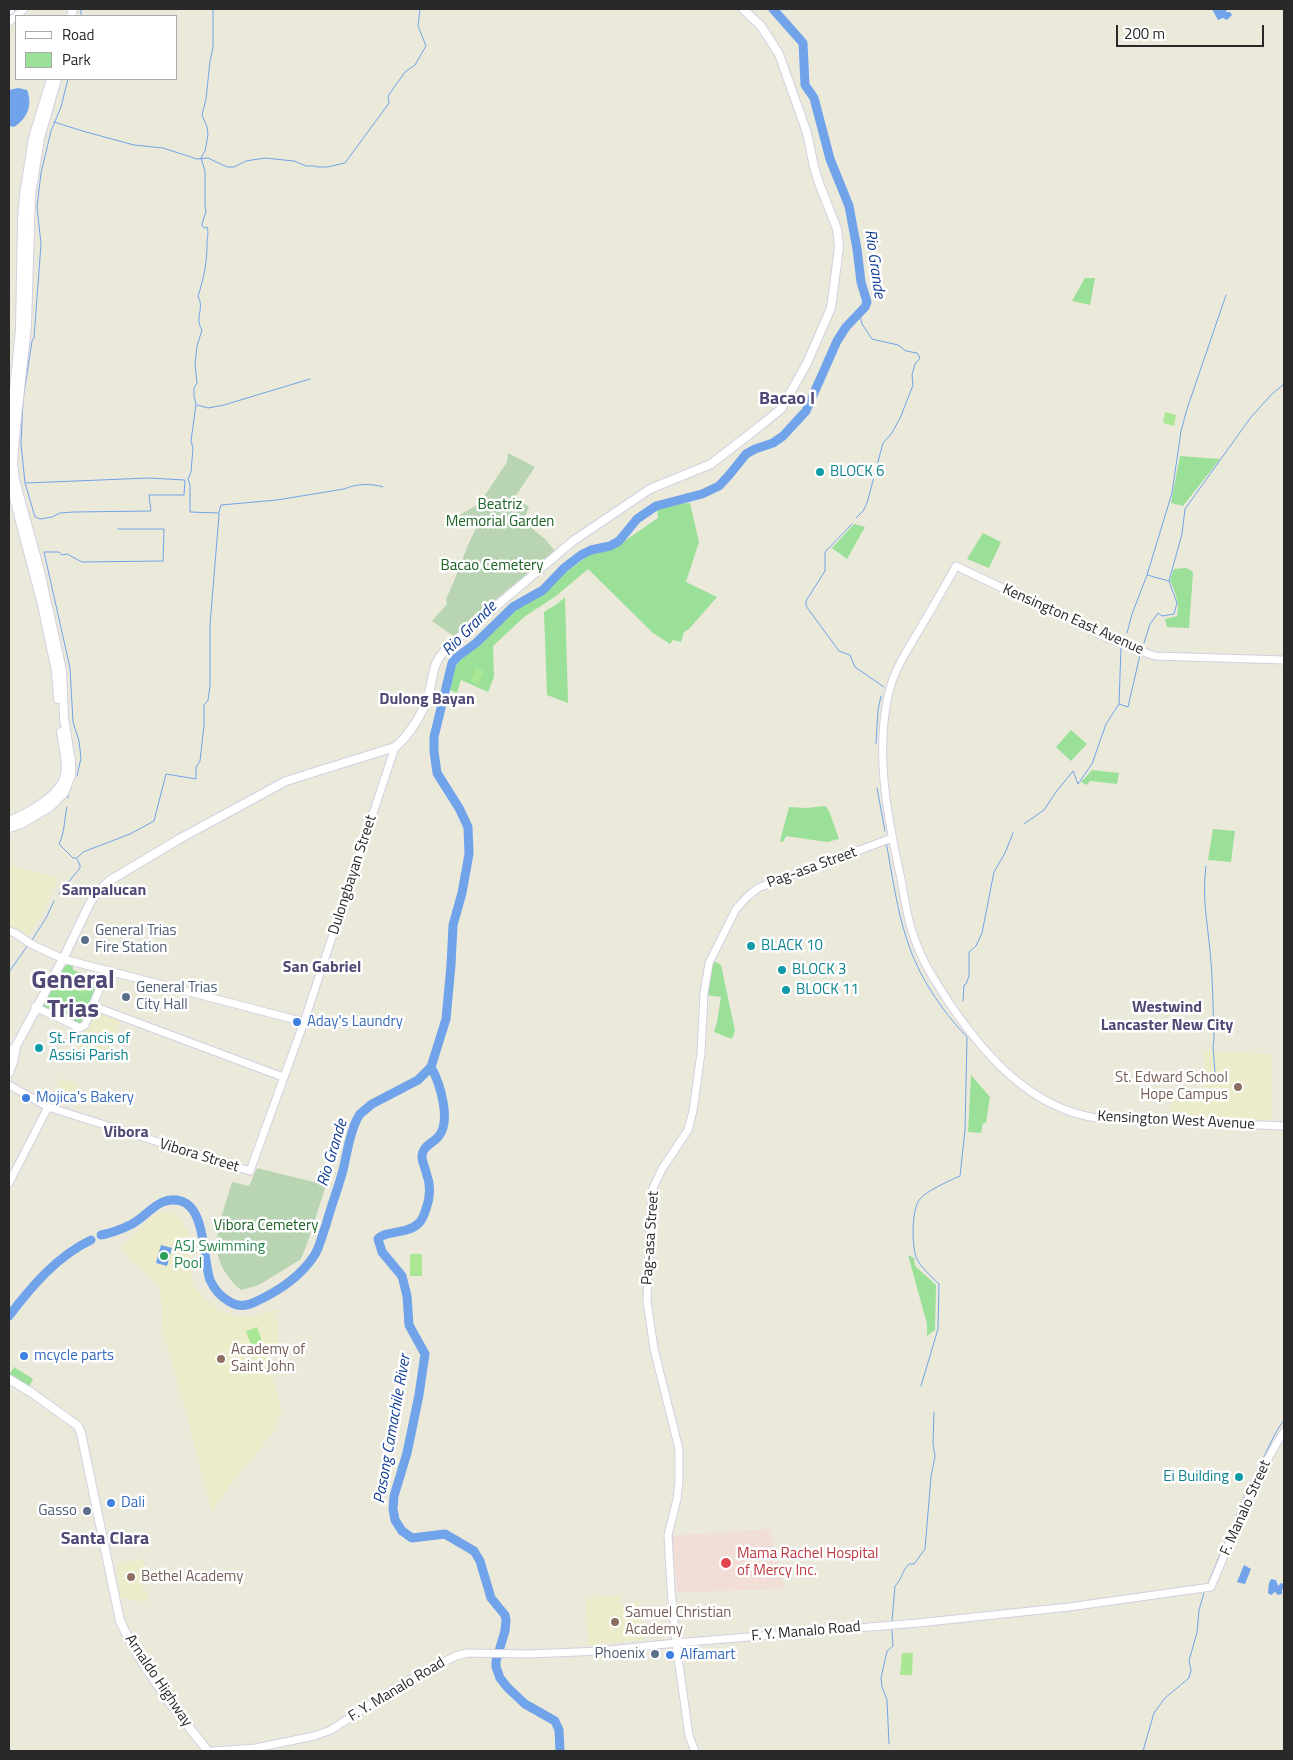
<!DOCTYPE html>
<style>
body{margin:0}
#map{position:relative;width:1293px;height:1760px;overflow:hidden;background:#ebe9da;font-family:"Titillium Web",sans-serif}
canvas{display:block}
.frame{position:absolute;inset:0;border:10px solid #282828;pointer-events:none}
.legend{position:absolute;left:15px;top:15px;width:162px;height:65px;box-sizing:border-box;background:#fff;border:1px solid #a9a9a9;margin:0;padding:6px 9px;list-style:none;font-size:15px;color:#282828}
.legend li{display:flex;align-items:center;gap:10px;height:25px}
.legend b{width:25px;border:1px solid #a9a9a9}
.scale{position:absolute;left:1116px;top:25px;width:148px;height:22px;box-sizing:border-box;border:2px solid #282828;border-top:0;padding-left:6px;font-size:15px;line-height:18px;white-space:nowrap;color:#282828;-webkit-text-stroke:4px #fff;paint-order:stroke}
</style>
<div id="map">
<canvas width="1293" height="1760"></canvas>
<div class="frame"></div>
<ul class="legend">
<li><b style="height:6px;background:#fff"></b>Road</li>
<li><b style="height:14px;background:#9ae098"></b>Park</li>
</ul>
<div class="scale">200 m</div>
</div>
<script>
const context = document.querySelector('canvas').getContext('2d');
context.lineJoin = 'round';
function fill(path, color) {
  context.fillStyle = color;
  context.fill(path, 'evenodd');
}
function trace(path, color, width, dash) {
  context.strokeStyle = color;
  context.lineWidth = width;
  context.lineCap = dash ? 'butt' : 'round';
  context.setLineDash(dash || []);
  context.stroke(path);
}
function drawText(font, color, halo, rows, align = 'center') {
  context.font = font + ' "Titillium Web",sans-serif';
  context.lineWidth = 5;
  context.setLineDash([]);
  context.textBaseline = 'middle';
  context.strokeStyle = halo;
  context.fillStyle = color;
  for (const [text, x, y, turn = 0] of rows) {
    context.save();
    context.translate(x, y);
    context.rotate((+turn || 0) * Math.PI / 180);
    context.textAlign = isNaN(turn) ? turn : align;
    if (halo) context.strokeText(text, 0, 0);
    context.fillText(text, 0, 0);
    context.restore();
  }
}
fill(new Path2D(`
 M9,865L58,878L43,912L29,936L9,927Z
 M94,1009L121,1019L104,1064L76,1054Z
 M1204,1051L1272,1054V1121L1170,1116L1173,1097L1203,1099Z
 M60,1078L78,1085L75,1096L56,1089Z
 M162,1211L177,1214L187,1231L191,1243V1266L193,1284L205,1299L218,1309L235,1316L248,1317L276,1309L281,1311L277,1314L275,1318L278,1323L277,1338L279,1344L278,1348L269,1353L270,1365L269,1373L275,1384L282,1412L273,1433L236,1477L212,1511L170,1354L162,1329L161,1292L155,1281L129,1258L122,1248L149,1219Z
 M143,1559L145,1565L142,1589L148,1592L146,1602L120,1597L117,1564Z
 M620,1595L621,1604L639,1602L644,1639L588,1645L586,1598Z`), '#ececca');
fill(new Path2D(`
 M770,1529L784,1589L678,1592L670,1536Z`), '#f1ded7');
fill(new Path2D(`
 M1085,278H1095L1090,305L1072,301Z
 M1180,456L1220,459L1183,506L1171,503Z
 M690,503L699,542L686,582L717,597L689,629L684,632L681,642L673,640L670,644L653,633L588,569L556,596L524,617L493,646L494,677L488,692L461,680L457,693L450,690L454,671L459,661L498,628L514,610L546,592L559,577L576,565L590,554L602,551L623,542L658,518L657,508C667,503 679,504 690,503Z
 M854,524L865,527L847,559L832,548Z
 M983,533L1001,542L989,568L967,559Z
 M1186,568L1192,571L1193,574L1189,628L1167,627L1165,619L1177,616C1180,603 1175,592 1170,580L1174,569Z
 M565,597L568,703L547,695L544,612L557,604Z
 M1071,730L1087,744L1071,761L1056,747Z
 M1092,770L1119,773L1117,784L1090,781L1087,785L1081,782Z
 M825,806L829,811L839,839L827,842L786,836L783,842L780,841L789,807L807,808Z
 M1213,829L1235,831L1231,862L1208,860Z
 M714,961L721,965L735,1031L732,1039L714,1032L717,1022L721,997L706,995L710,969Z
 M67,965H73V970L92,977L98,975L101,978L82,1025L74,1024V1018L56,1010L51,1014L41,1008V1005L63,968Z
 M971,1075L990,1097L986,1123H983L981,1133L968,1132Z
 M908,1255L914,1258L915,1266L936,1285L935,1330L927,1336V1324Z
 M14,1367L33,1379L29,1387L9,1375Z`), '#9ae098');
fill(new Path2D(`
 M508,453L535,467L515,497L529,507L523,521L545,539L556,552C540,566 523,577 507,590C489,605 473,622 455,637L432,621L447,604L446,599C458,575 464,551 476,528L449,521L479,504L507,462Z
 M257,1168L326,1185L307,1244L301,1259L259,1285L241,1290C202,1256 220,1225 232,1182L249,1186Z`), '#b8d4b2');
fill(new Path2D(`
 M1165,412L1176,415L1174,426L1163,423Z
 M476,668L484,671L478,685L471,681Z
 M69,975L89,983L84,994L64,986Z
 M410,1254H422V1276H410Z
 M257,1327L264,1347L253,1351L246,1331Z
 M902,1653H913L912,1675H900Z`), '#aae794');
fill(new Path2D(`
 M1212,9H1227L1226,12H1230L1232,15L1227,20L1223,18L1218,20Z
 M18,88L27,90C33,105 27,119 14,127L9,126V90Z
 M161,1245L172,1248L167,1266L156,1263Z
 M1244,1565L1251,1569L1245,1584L1237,1582Z
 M1271,1579L1276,1580L1278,1586L1281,1583L1284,1584V1588L1282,1590V1594L1278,1595L1275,1592L1271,1595L1268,1593L1269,1583Z`), '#70a3ea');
trace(new Path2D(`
 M81,16V9
 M68,79L61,107L51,131L41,173L37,207L41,244L34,338L32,341L23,400L21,444L25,483L35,517L40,519L52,517L60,513L74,512L151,511L149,495H184L185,480
 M54,122L86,132L134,145L163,148L197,159L208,158L227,167H234L246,161L265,158L294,161L306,166H315L317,167H327L345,163L389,103L388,96L405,72L415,65L426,46L418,26L420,9
 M197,405L208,408L224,405L310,379
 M26,483L149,478L184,480
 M219,512L221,505L277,500L344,489C355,484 371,483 383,487
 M856,518L863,511L867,503L883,443L892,433L901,416L913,385L912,375L915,364L920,358L917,353L906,351L898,345L872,339L862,324L860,315
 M852,524L825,552V571L806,601V606L839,651L850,655L855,667L884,687
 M1147,575L1172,493L1181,431L1187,409L1226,295
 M1127,633L1132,614L1147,575L1169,581
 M1144,643L1150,624L1158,613L1162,616L1174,614L1177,603L1169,581L1182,534L1185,509L1251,417L1272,394L1284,384
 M1119,704L1121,648
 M876,744L878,710L881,696
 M77,776L81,758L79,741L73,722L70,668L44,552H59L62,555L67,554L82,562L163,561L164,529H118
 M877,788L885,831
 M68,798V794
 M67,807C64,820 65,832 59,844L73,858H77L83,852L130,834L154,821L166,774L196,779V767L200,761L204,725V705L208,700L210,686V625L219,515V513L190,512V485L188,479L191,472L193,448L191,441L196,404L194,396V388L197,383L195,364L197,346L202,330C194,318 205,309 198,296C204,278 207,262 207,244C207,238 209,233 207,227L204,228L202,226V224L206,211L205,206V171L201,158L205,151L208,135L207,127L202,115L206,99L210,61L213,47V9
 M1024,824L1044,810L1056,792L1073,771L1078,784L1092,764L1106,724L1119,704L1128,707L1140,655
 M886,842C892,873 897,911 907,940C918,975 941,1010 967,1037L965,1130L960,1176C951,1180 926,1191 920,1199C911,1210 912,1245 916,1257C920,1267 932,1277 939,1284L938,1329L921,1386
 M1206,866C1202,897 1207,920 1210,950C1213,980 1213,1010 1214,1039L1213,1046L1215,1073L1212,1076
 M59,894L80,868V865L77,859
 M32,940L46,918L54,901
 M9,972L28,945
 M963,1001L964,985L966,984L969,976V952L976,946L982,933L994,872L1005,853L1013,833
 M1209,1581L1250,1483C1263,1463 1270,1439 1284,1420
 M892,1621L895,1586C902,1579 902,1571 909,1564H914L925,1549L931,1477L935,1456L933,1444L934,1412
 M889,1744L887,1700L882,1687L881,1678L887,1651L893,1646L892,1630
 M1143,1751L1154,1713L1165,1698L1189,1678L1191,1670L1189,1661L1197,1632L1199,1610L1204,1593`), '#70a3ea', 1);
trace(new Path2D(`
 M431,1067C440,1083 452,1122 438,1137C432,1144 422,1146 422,1157C422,1162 425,1167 426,1172C431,1185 431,1196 426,1209C424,1214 423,1219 419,1223C407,1235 385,1230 378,1239L382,1252L402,1276L407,1296L409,1325L425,1354L419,1395L407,1453L394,1496L393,1509L395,1520L402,1531L412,1538L445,1534L474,1551L480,1561L491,1598L505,1615L506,1620L505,1631L496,1661V1667L500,1678L507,1687L525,1704L555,1721L559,1730L560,1751
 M101,1235C112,1233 122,1229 132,1224C150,1214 159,1195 181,1201C206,1208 203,1261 210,1280C214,1289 221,1297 230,1302C238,1307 247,1306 255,1302C277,1292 300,1277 314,1256C320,1247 322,1235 326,1225C331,1206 338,1189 343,1170C347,1154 349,1135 357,1119L360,1114L372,1104L418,1080L431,1067L446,1019L451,965L453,925L462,893L469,854L468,827L459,808L437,773L434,751V737L452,663L457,657L476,643L513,607L543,590L564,568L581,555L591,550L610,546L619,541L637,519L656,506L702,494L719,486L730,474L746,454L755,449L773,443L783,436L806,411L837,341L846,327L865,307L867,302L861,282L857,249L849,206L830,159L814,98L805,85L803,43L773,9
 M9,1316C31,1287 57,1256 91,1240`), '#70a3ea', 9);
const tertiary = new Path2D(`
 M9,11L11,9
 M9,22L24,9
 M1284,660L1155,656L1149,654L1107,638L956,566C944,588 931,610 918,632C906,652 893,672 888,696C875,756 888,820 901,879C905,901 908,924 917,945C925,967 939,987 952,1007C987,1058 1033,1109 1097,1118L1284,1126
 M9,931L15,933L31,944L63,959L304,1022
 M93,1006L283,1077
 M35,1007L80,1028L85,1025L107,970
 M9,1085L48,1107L250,1171L304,1022L395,747
 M9,1183L48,1107
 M213,1751L256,1748L314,1736L331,1730L389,1692L429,1669L456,1656L467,1653L530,1654L600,1651L676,1643L918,1623L1069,1607L1211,1587L1256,1480L1278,1441L1284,1432
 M695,1751L689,1736L676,1643L671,1588L668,1535L677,1499L679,1480V1449L654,1349L647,1301L650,1220L653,1188L662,1169L688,1130L693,1111L701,1053L704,993L709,963L736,909L747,897L758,888L892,838`);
const secondary = new Path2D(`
 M71,16L73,9
 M9,442L20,329L22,221L24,195L33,138L51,79
 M9,479L42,605L56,671L58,699
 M9,821C26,814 61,796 65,775C68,762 63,746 61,732
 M9,828L21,824L50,807L64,793L71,775V762L64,718L62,670L40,571L15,480L13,463L16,425L27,325L31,195L40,138L57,79
 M9,1053L16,1046L63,959L89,905L95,895L109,881L181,838L286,781L395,747C409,736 423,713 428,696C435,674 430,665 448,647L573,541L650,489L711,464L755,430L781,409L807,363L831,308L837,263L839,246L837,229L819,183L814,167L807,133L779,54L761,26L743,9
 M9,1073L13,1062L16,1046
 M9,1379L32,1393L78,1426L81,1433L120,1621C142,1669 175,1710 208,1751`);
trace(tertiary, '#d2d0e1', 9);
trace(secondary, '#d2d0e1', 10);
trace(tertiary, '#fff', 7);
trace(secondary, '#fff', 8);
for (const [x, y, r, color] of [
 [820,472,5,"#0f9aa8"],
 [85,940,5,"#5c6f8a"],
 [751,946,5,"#0f9aa8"],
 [782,970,5,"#0f9aa8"],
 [786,990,5,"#0f9aa8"],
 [126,997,5,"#5c6f8a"],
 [297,1022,5,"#3f7fe0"],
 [39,1048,5,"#0f9aa8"],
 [1238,1087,5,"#8d6e63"],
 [26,1098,5,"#3f7fe0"],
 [164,1256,5,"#2e9e5b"],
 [24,1356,5,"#3f7fe0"],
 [221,1359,5,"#8d6e63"],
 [1239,1477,5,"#0f9aa8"],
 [111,1503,5,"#3f7fe0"],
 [87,1511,5,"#5c6f8a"],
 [726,1563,6,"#e0444e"],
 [131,1577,5,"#8d6e63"],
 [615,1622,5,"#8d6e63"],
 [655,1654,5,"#5c6f8a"],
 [670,1655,5,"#3f7fe0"]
]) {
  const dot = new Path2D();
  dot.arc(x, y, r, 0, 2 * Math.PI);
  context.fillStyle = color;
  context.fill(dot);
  trace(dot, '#fff', 2);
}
drawText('15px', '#0d838f', '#fff', [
 ["BLOCK 6",830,472],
 ["BLACK 10",761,946],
 ["BLOCK 3",792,970],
 ["BLOCK 11",796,990],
 ["St. Francis of",49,1039],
 ["Assisi Parish",49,1056],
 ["Ei Building",1229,1477,"right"]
], 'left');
drawText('15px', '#1b6223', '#fff', [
 ["Beatriz",500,505],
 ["Memorial Garden",500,522],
 ["Bacao Cemetery",492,566],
 ["Vibora Cemetery",266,1226]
]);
drawText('15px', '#282828', '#fff', [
 ["Kensington East Avenue",1073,620,24],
 ["Pag-asa Street",812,868,-20],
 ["Dulongbayan Street",353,875,-72],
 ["Kensington West Avenue",1176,1121,3],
 ["Vibora Street",199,1156,17],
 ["Pag-asa Street",651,1238,-86],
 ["F. Manalo Street",1246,1508,-66],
 ["F. Y. Manalo Road",806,1632,-5],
 ["Arnaldo Highway",158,1681,56],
 ["F. Y. Manalo Road",397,1690,-31]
]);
drawText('15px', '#4e5e75', '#fff', [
 ["General Trias",95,931],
 ["Fire Station",95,948],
 ["General Trias",136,988],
 ["City Hall",136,1005],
 ["Gasso",77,1511,"right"],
 ["Phoenix",645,1654,"right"]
], 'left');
drawText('15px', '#366cbe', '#fff', [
 ["Aday's Laundry",307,1022],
 ["Mojica's Bakery",36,1098],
 ["mcycle parts",34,1356],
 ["Dali",121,1503],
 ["Alfamart",680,1655]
], 'left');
drawText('15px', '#785e54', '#fff', [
 ["St. Edward School",1228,1078,"right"],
 ["Hope Campus",1228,1095,"right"],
 ["Academy of",231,1350],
 ["Saint John",231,1367],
 ["Bethel Academy",141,1577],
 ["Samuel Christian",625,1613],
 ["Academy",625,1630]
], 'left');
drawText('15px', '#27864d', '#fff', [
 ["ASJ Swimming",174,1247],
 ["Pool",174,1264]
], 'left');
drawText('15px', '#be3a42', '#fff', [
 ["Mama Rachel Hospital",737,1554],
 ["of Mercy Inc.",737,1571]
], 'left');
drawText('italic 16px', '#113e94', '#fff', [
 ["Rio Grande",874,264,82],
 ["Rio Grande",470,629,-45],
 ["Rio Grande",333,1153,-73],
 ["Pasong Camachile River",393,1429,-80]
]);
drawText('bold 16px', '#514a77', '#fff', [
 ["Dulong Bayan",427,700],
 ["Sampalucan",104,891],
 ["San Gabriel",322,968],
 ["Westwind",1167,1008],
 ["Lancaster New City",1167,1026],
 ["Vibora",126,1133]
]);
drawText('bold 18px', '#514a77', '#fff', [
 ["Bacao I",787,400],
 ["Santa Clara",105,1540]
]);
drawText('bold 25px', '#514a77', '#fff', [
 ["General",73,982],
 ["Trias",73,1011]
]);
</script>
